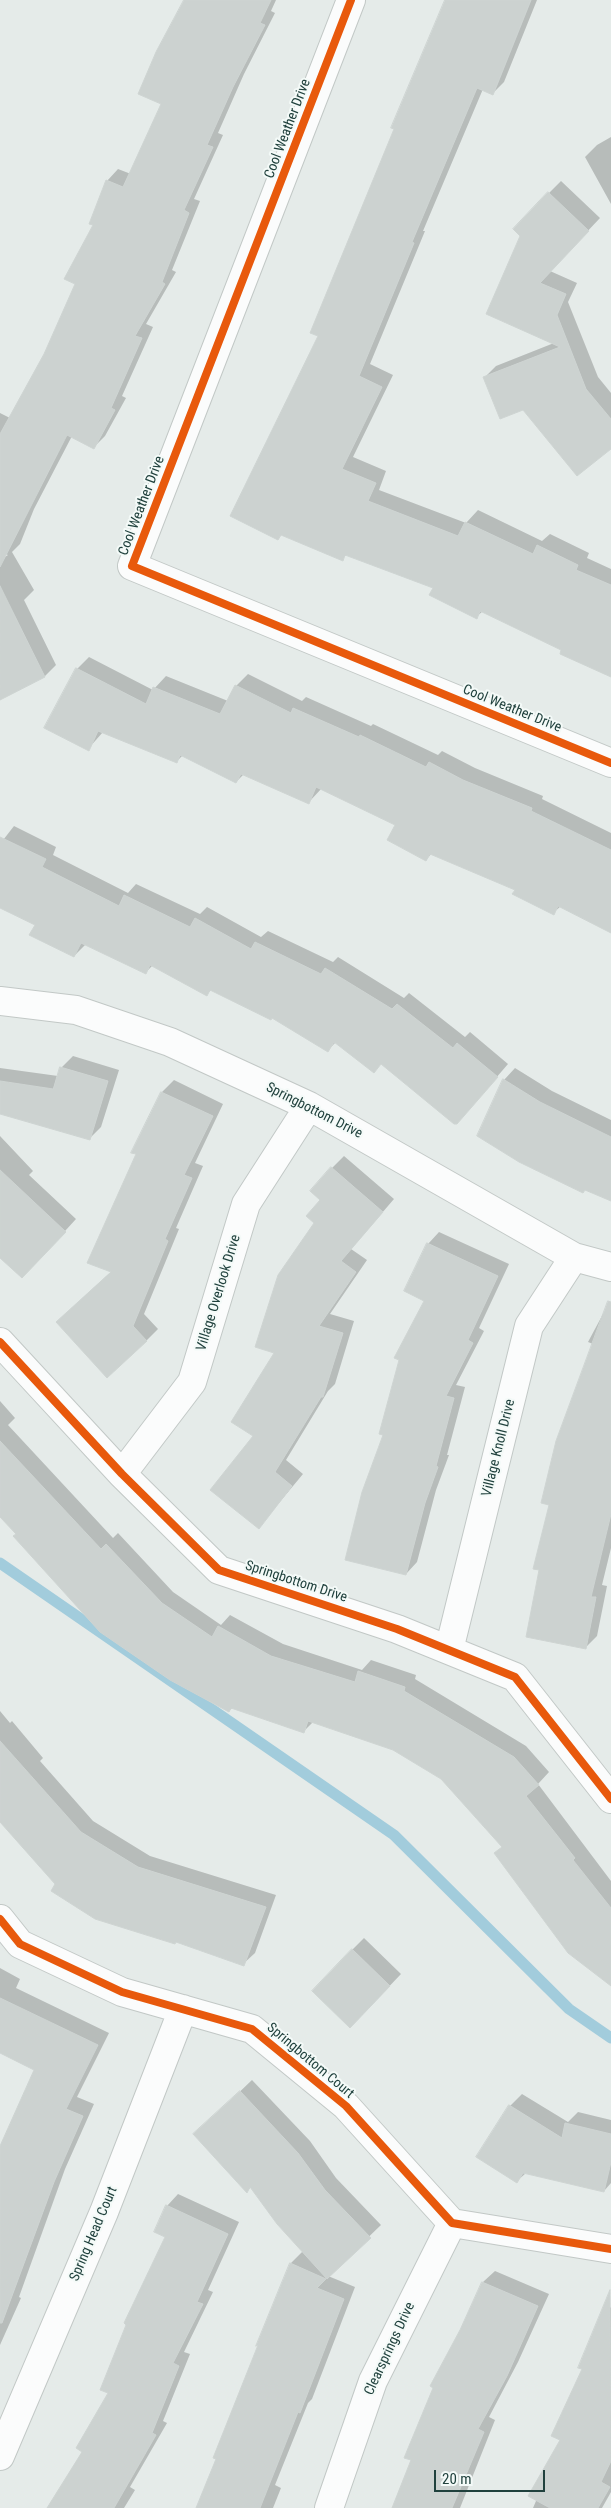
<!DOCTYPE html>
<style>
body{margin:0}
#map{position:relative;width:611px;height:2508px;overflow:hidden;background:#e5ebe9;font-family:"Roboto Condensed",sans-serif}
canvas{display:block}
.scale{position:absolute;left:434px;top:2470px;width:111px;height:22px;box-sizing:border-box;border:2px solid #20413d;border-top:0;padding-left:6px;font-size:15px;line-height:18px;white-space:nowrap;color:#20413d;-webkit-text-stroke:4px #f4faf8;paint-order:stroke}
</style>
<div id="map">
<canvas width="611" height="2508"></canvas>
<div class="scale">20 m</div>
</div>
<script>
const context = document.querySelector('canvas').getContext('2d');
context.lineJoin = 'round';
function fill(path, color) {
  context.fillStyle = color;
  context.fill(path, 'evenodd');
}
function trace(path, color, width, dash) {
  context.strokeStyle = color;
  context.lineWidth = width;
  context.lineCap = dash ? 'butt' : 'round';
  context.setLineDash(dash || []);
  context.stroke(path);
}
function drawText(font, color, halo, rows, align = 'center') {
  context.font = font + ' "Roboto Condensed",sans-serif';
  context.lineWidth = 4;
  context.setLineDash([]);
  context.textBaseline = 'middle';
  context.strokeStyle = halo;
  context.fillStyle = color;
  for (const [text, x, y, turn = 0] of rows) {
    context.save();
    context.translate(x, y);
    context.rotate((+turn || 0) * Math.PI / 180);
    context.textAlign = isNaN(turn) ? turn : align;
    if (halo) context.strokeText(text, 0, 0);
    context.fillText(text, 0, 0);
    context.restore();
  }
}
fill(new Path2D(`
 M185,0H276L271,11L275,13L244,74L218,133L223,135L194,199L200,201L172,270L176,272L146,324L153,327L122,396L126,398L105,436L93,448L72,436L34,509L20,544L12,552L34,590L24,600L56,665L45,676L0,699V560L8,555L0,552V413L10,418L45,354L76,284L107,181L118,169L131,174L163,103Z
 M447,0H537L504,82L493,93L483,89L423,231H425L370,364L393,375L353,457L386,471L379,490L466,523L478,510L542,541L550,534L589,553L587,558L611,569V673L483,611L476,617L434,587L347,554L342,559L282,534L278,538L319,336Z
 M611,137V204L585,157L597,145Z
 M561,181L600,218L550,271L577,283L568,302L598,377L611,393V447L523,408L484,378L496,366L554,343L487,313L549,193Z
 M89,657L153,690L166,676L228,701L236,686L248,674L302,701L306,697L371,726L373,724L438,755L442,751L475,768L543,796L542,799L611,833V932L561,906L553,913L516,889L432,853L426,860L396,824L322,788L309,802L244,774L236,782L183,755L177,761L103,732L88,749L77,669Z
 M14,826L56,847L53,855L128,893L136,884L200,914L207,907L261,937L268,931L333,962L338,957L404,998L409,993L465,1037L470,1032L508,1064L457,1123L381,1063L336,1042L328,1050L273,1017L211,990L207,994L153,965L146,972L86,944L74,956L36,924L0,906V844Z
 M73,1056L119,1070L101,1127L89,1139L0,1113V1068L58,1076L61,1068Z
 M515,1068L552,1091L611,1120V1200L504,1080Z
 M174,1080L223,1104L195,1163L203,1166L176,1228L179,1229L144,1314L158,1329L146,1341L57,1322L112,1271L137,1153L133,1152L162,1092Z
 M0,1136L33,1171L29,1175L76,1219L34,1265L0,1256Z
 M344,1156L394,1199L351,1249L367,1260L330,1314L354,1321L335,1384L328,1391L286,1460L303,1474L259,1527L255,1436L276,1353L332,1168Z
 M439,1232L509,1264L479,1328L484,1331L456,1385L465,1387L447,1455H449L436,1490L417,1562L406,1574L384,1435L426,1300L428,1244Z
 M611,1306V1548L602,1585L607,1586L597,1636L586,1647L593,1344L588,1342L603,1314Z
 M0,1401L15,1418L8,1425L113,1538L118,1533L173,1592L221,1625L230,1615L283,1644L362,1670L371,1660L416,1675L415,1679L526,1746L549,1772L538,1784L611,1881V1985L503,1847L442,1778L394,1749L313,1722L304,1731L232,1708L229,1711L17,1534L0,1515Z
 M0,1711L10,1723L12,1721L43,1758L40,1761L93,1821L150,1856L276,1895L255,1953L243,1964L57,1884L0,1820Z
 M364,1938L401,1974L362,2015L352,1950Z
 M0,1968L20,1979L16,1988L109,2033L77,2097L94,2104L65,2169L19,2297L21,2298L0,2345V2162L36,2069L0,2052Z
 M252,2080L310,2141L336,2178L381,2225L328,2276L355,2287L312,2399L308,2403L275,2485L281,2488L273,2508H197L218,2458L261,2340L259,2342L291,2263L303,2251L251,2187L247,2191L207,2123Z
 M522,2094L568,2122L578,2112L611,2120V2183L604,2191L526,2173L517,2181L478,2157L510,2106Z
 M178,2194L239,2222L208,2290L213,2292L184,2352L190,2354L163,2421L167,2423L130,2487L135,2490L124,2508H48L83,2451L109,2393L167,2236V2206Z
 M495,2271L549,2294L518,2362L489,2417L495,2420L460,2508H394L461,2331L483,2282Z
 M611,2307V2492L602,2508H533L562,2440L599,2319Z`), '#0003');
trace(new Path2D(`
 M0,1563L394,1835L569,2009L611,2038`), '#a2ccdc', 11);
const building = new Path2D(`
 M184,0H271L260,23L265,25L233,87L207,145L213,147L184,210L189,213L162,282L165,284L135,336L142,338L111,408L115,410L94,449L67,435L0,567V434L44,354L75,284L64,279L93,225L89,224L106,180L123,187L161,104L138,94L156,52Z
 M445,0H531L493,95L477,88L412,242L414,243L359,376L382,387L342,469L376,483L368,501L458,536L465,522L533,554L537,545L578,565L576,570L611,585V677L560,654L561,650L480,611L477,619L429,595L433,588L345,555L343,561L281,535L278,540L230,516L318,336L310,333L394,129L391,128Z
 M548,192L589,231L540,283L566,294L557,315L586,389L611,419V449L577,476L523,410L500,419L483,377L560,347L486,314L520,236L513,229Z
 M0,586L45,677L0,700Z
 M76,668L146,704L153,687L220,714L235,685L291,713L293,708L359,737L360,735L426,767L429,762L463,780L532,808L531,811L611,850V933L558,906L554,915L512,894L515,890L430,854L426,861L387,840L395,825L316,787L309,804L241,774L236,783L180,755L177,763L98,731L89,751L44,728Z
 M0,837L46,859L42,867L119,906L124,895L190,927L195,918L251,949L255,942L321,974L325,968L392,1009L397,1004L453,1048L457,1043L498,1077L457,1124H454L381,1064L374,1073L334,1042L328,1052L272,1018L271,1020L210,990L207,996L150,965L146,974L81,943L74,957L29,935L35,925L0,908Z
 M60,1067L108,1081L90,1140L0,1114V1081L53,1089Z
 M503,1079L540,1102L611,1137V1201L585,1190L583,1193L519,1162L477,1136Z
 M161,1092L213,1116L184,1175L192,1178L165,1239L168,1241L133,1326L147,1341L107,1378L56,1322L111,1272L87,1263L136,1154L131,1153Z
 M331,1167L383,1212L341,1261L356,1272L319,1326L343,1333L323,1397H321L275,1472L292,1486L259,1529L210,1490L253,1436L231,1422L274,1353L255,1347L278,1275L314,1223L306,1216L320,1200L310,1191Z
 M0,1170L66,1232L22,1278L0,1258Z
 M427,1243L498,1276L468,1340L473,1343L446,1396L454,1398L436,1466L438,1467L425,1503L406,1575L345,1560L362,1492L383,1435L379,1434L399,1360L394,1358L424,1301L404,1291Z
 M608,1301L611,1302V1514L591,1597H596L586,1649L526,1637L539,1570L533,1569L549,1505L541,1503L556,1441Z
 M0,1441L101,1549L106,1544L162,1603L212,1637L218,1626L271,1656L355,1682L358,1671L405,1687L404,1691L514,1757L539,1785L526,1796L575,1858L573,1860L611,1908V1986L568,1953L494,1853L502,1847L441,1779L393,1750L308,1721L304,1733L231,1708L229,1712L170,1680L100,1632L13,1536L16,1534L0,1517Z
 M0,1741L81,1832L138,1867L266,1907L244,1966L176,1942L175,1944L95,1919L51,1891L55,1884L0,1822Z
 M352,1949L390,1986L350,2028L312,1991Z
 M0,1998L98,2045L66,2109L83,2116L54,2182L2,2323H0V2146L34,2070L0,2053Z
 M240,2091L298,2153L325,2190L371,2238L327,2279L277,2224L250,2187L247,2193L193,2134Z
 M509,2105L562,2138L565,2123L611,2134V2162L604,2192L523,2173L517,2183L476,2157Z
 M166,2205L228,2234L197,2302L203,2304L173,2363L179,2366L152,2433L156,2435L114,2508H47L82,2452L76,2448L108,2393L100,2390L126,2325L124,2323L165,2237L154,2232Z
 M290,2263L326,2279L317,2288L344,2299L300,2413L298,2412L260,2508H196L216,2459L213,2458L258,2345L256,2346Z
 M482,2282L538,2306L507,2376L478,2429L484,2432L452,2508H392L411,2460L404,2458L433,2388L430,2386L460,2330Z
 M610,2290L611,2461L601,2482L610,2487L598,2508H550L528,2496L560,2440L551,2436L582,2369L578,2368Z`);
fill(building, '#ccd2d0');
trace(building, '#ced4d2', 1);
const minor = new Path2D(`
 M351,0L132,566L611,763
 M0,1001L76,1010L170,1042L309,1106L574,1257L611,1267
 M0,1342L122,1474L219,1570L397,1629L515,1677L611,1799
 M122,1474L192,1382L246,1204L309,1106
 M449,1650L529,1326L574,1257
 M0,1919L20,1944L122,1992L252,2029L346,2106L452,2223L611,2249
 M0,2456L104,2212L183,2009
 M329,2508L373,2381L452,2223`);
trace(minor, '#c2c8c6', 30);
trace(minor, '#fbfcfc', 28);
trace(new Path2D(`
 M351,0L132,566L611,763
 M0,1342L122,1474L219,1570L397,1629L515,1677L611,1799
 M0,1919L20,1944L122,1992L252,2029L346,2106L452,2223L611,2249`), '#e8590c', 8);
drawText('14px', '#20413d', '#f4faf8', [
 ["Cool Weather Drive",288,129,-69],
 ["Cool Weather Drive",142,506,-69],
 ["Cool Weather Drive",512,709,22],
 ["Springbottom Drive",314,1111,27],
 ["Village Overlook Drive",219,1293,-73],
 ["Village Knoll Drive",499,1448,-76],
 ["Springbottom Drive",296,1582,18],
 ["Springbottom Court",310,2061,40],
 ["Spring Head Court",94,2234,-67],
 ["Clearsprings Drive",390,2349,-65]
]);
</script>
